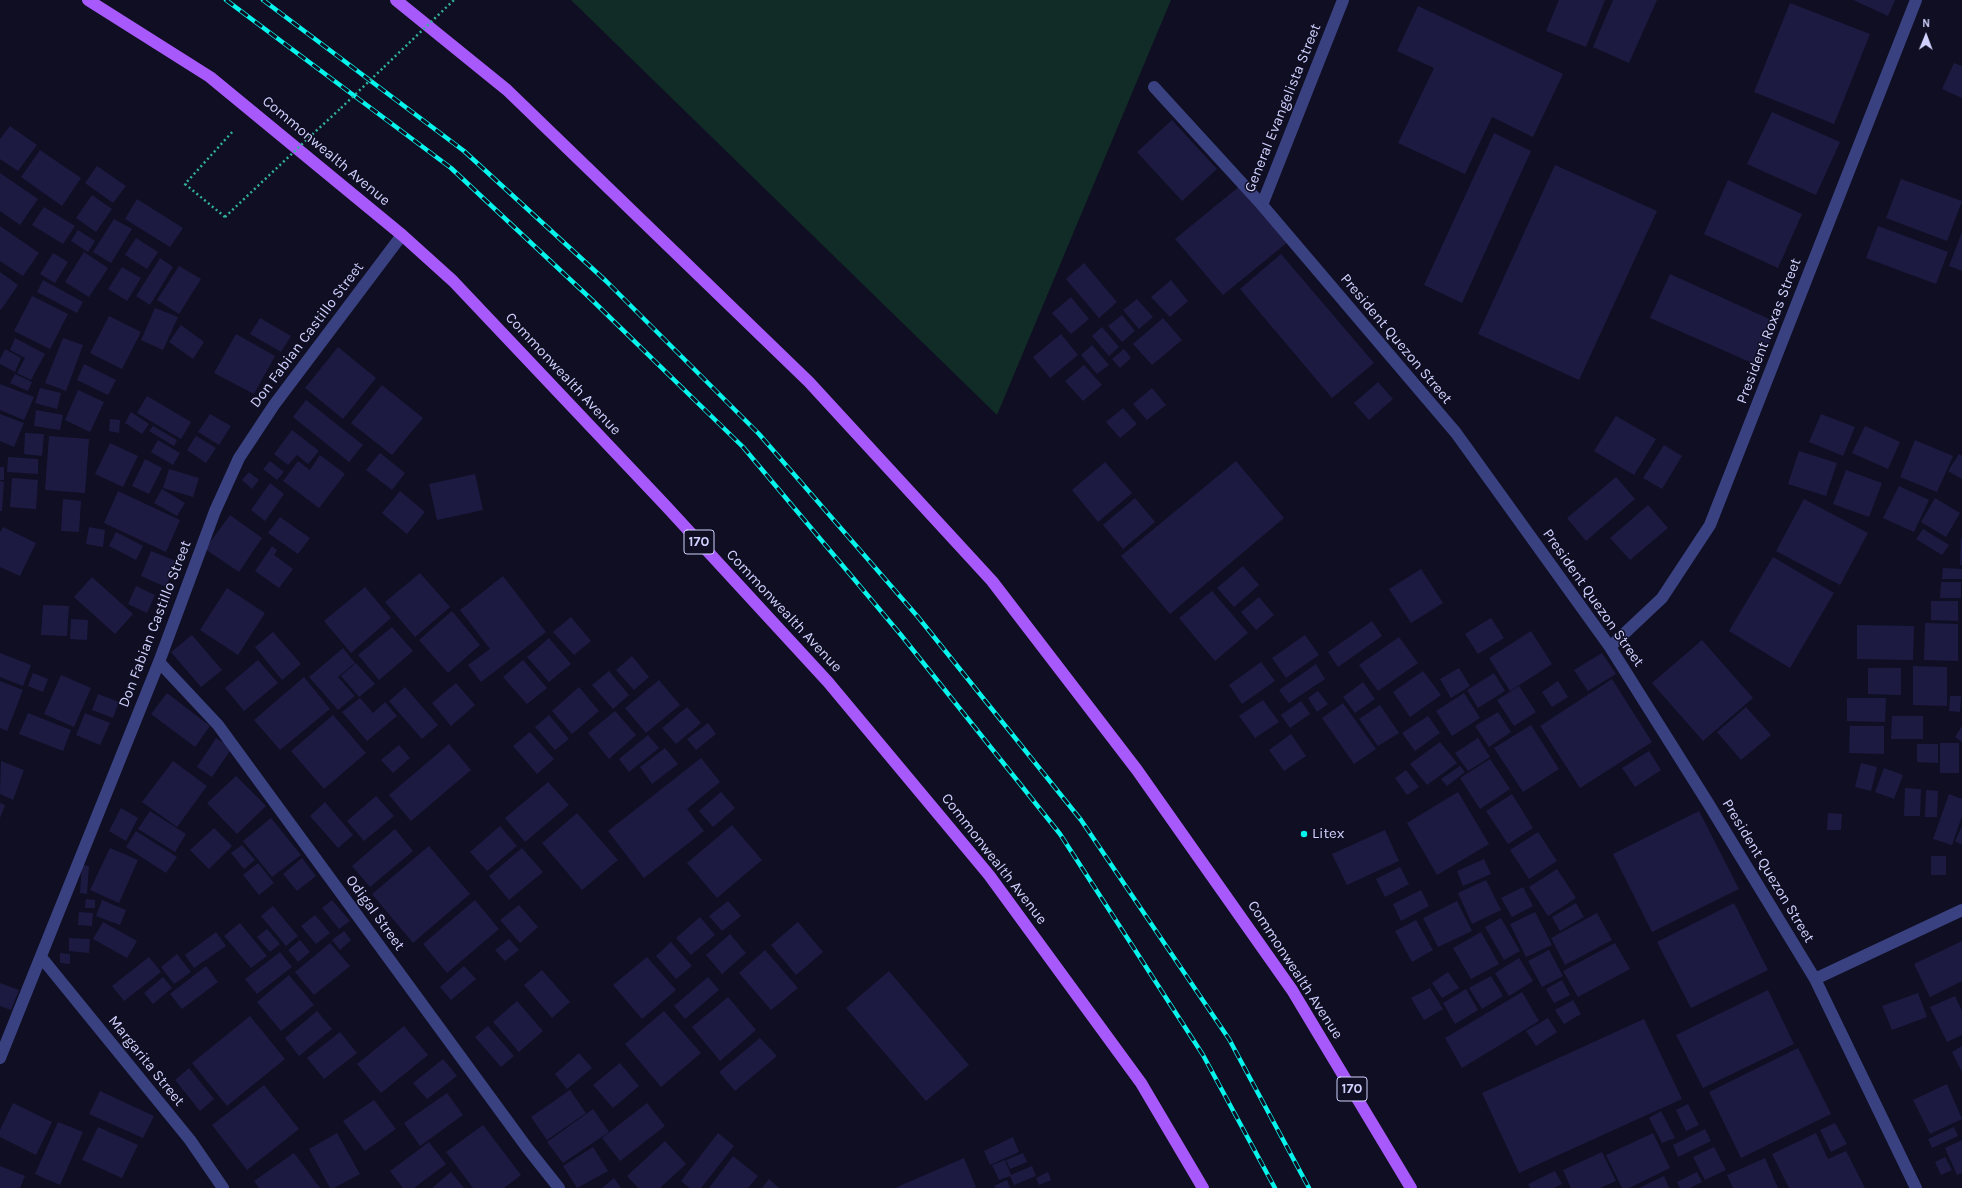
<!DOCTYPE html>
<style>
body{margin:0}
#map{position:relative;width:1962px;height:1188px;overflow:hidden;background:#0f0e22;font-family:Karla,sans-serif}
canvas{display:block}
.north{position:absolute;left:1906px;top:16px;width:40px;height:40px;-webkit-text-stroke:3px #0f0e22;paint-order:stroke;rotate:1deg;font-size:11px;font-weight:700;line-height:16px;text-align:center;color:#d0d1fe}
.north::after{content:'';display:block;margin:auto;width:14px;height:18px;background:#d0d1fe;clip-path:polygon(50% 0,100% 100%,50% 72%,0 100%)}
</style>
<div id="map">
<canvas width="1962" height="1188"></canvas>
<div class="north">N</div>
</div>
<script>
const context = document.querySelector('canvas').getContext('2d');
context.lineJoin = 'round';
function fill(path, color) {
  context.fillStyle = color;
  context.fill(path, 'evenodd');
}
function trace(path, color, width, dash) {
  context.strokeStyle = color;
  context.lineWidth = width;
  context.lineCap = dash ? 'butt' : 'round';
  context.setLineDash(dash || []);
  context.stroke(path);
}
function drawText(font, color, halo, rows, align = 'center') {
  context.font = font + ' Karla,sans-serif';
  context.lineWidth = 3;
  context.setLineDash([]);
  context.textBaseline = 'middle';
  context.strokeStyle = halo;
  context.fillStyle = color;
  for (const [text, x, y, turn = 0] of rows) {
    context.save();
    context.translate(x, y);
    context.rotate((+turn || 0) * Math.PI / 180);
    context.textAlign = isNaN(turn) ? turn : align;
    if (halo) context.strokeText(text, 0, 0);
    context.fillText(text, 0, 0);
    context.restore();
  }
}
fill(new Path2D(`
 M571,0H1171L997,415Z`), '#112b27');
fill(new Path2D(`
 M1559,0H1605L1586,47L1546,31Z
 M1613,0H1657L1629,63L1593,47Z
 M1853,0H1895L1888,16Z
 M1790,3L1870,34L1834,124L1754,92Z
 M1418,6L1563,74L1533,137L1492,117L1465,174L1398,143L1434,68L1397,51Z
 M1954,63L1962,66V98L1942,89Z
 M1772,112L1840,142L1816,195L1747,164Z
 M1172,120L1217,169L1182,201L1137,152Z
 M10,126L37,145L18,171L0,159V139Z
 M1494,133L1531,151L1462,303L1424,285Z
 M40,150L81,178L62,206L21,177Z
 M1555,165L1657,211L1579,380L1478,334Z
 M97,166L126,186L113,203L85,183Z
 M0,173L38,199L20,225L0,211Z
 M1901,179L1962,201L1947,241L1886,218Z
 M1728,180L1802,214L1778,268L1704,234Z
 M1241,185L1289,241L1223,295L1175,239Z
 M92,195L112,209L96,232L76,218Z
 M137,199L183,228L170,247L125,219Z
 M44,207L75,226L63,244L32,225Z
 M114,219L132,229L111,263L93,252Z
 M0,226L39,253L23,276L0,261Z
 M1878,226L1948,252L1936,284L1866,258Z
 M78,230L95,241L88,252L71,241Z
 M1962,232V271L1949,266Z
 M136,238L158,252L147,269L125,255Z
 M84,252L108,268L89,297L65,282Z
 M53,253L68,262L55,283L40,274Z
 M1281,254L1374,363L1332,398L1240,289Z
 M160,258L173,267L150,305L136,296Z
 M1084,263L1117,302L1099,318L1066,279Z
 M179,266L201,279L179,314L157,300Z
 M122,267L141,278L127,301L108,289Z
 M0,272L18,285L1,310L0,309Z
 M1670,274L1778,323L1759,366L1650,318Z
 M43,280L83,302L77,313L37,292Z
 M1171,280L1188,301L1170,317L1151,297Z
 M32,296L68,314L50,349L14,331Z
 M1071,297L1089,319L1071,334L1052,313Z
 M1137,299L1153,317L1139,329L1123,310Z
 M155,308L178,317L163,350L141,340Z
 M1122,315L1135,331L1122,342L1108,326Z
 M109,316L141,332L122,369L90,353Z
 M260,318L291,336L281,352L250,334Z
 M1163,318L1182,340L1152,365L1133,344Z
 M181,325L204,342L193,359L169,342Z
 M1102,327L1119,347L1109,356L1092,336Z
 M236,334L275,356L254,394L214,373Z
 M1061,334L1078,355L1050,378L1033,357Z
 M15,338L45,354L31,380L17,373L25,358L10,350Z
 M63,338L83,345L66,391L45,383Z
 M1092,345L1109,365L1097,374L1081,355Z
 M338,347L376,378L343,419L305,388Z
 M5,349L21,358L15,372L0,364V359Z
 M1124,349L1131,358L1120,368L1112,359Z
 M84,364L116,380L108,395L77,380Z
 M1084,365L1102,385L1083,401L1065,381Z
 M15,374L32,382L28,391L10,383Z
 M1378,382L1393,399L1369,420L1354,403Z
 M0,384L34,397L24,420L0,410Z
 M382,385L423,418L392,455L351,423Z
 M40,388L61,393L57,409L35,403Z
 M1152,388L1166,405L1147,420L1133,404Z
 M78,390L104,402L90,432L65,420Z
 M147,396L191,422L181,439L137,413Z
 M306,400L363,445L349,462L293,417Z
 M1123,408L1137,424L1120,438L1106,422Z
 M36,410L63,415L60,430L34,426Z
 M131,412L149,424L142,434L125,423Z
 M0,414L24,423L14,447L0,441Z
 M210,414L231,426L219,445L198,432Z
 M1821,414L1855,427L1843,456L1809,442Z
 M1616,416L1656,439L1634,475L1594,451Z
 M110,419L120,420L119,433L109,431Z
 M153,426L177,440L174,446L149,431Z
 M1865,426L1900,442L1888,469L1852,453Z
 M292,430L319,451L308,464L297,455L288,465L274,454Z
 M25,433L44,434L42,456L24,454Z
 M49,436L89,439L85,493L45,490Z
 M196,436L216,448L206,463L187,450Z
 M158,440L180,453L173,465L151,452Z
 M1915,440L1953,456L1937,492L1900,477Z
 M110,443L138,456L123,487L95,474Z
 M1664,445L1682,456L1662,489L1643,478Z
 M1799,451L1837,463L1826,496L1788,484Z
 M380,453L405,473L392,490L366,470Z
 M1959,454L1962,456V479L1948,471Z
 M320,455L345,474L319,508L283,481L298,461L310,470Z
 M8,457L38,459V474L7,472Z
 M145,459L162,468L149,494L132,486Z
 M270,461L284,472L277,480L263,469Z
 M1236,461L1284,518L1170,614L1121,556Z
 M1105,462L1132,493L1098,522L1072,490Z
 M0,467H4V480H0Z
 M169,469L199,478L193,497L163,488Z
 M1846,470L1882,483L1869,517L1833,504Z
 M249,472L259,480L252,489L242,480Z
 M475,474L483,510L437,520L429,484Z
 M1616,477L1635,499L1586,541L1567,518Z
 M12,478L38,480L36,509L10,507Z
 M0,481L4,482L2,511H0Z
 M270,483L284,494L265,521L251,510Z
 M1899,486L1929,500L1914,532L1883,518Z
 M162,489L185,503L177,516L154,503Z
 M118,491L180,520L166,552L104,523Z
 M400,491L425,512L407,534L382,513Z
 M1135,498L1155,522L1123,549L1103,525Z
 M1935,498L1960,513L1946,537L1921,522Z
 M63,499L81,501L79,532L61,531Z
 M1804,499L1868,533L1840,585L1776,551Z
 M1648,505L1668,528L1630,560L1610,538Z
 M230,515L262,538L239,572L205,549Z
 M280,517L310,538L298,554L268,533Z
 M3,527L36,543L20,576L0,567V532Z
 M89,527L105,530L103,547L86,544Z
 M1923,529L1949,545L1942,555L1916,539Z
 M116,532L143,546L136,560L109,546Z
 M1961,538H1962V565H1960Z
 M272,546L277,550L274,555L293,569L279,588L255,571Z
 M151,551L176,561L166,587L141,576Z
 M1773,557L1834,593L1790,668L1729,631Z
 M1243,566L1259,585L1234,607L1217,588Z
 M1943,568L1962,569V579H1942Z
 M1421,569L1443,603L1411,623L1389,589Z
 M420,573L450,607L415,637L385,602Z
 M503,576L546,632L481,682L468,665L490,649L460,610Z
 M92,577L133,614L115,634L74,597Z
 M1941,582H1961V598H1940Z
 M136,586L155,595L147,613L128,604Z
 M365,587L391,618L351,653L324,621Z
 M227,588L265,613L238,655L200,630Z
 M1212,591L1248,633L1215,661L1179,618Z
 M1259,597L1274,615L1256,630L1241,612Z
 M1931,601H1958V621L1931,620Z
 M43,605L69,606L67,636L41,635Z
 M452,611L480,645L448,673L419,640Z
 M571,617L591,641L574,655L553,632Z
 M1491,618L1504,638L1478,654L1465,634Z
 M71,619L88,620L87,640L70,639Z
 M1372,621L1382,636L1338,667L1328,652Z
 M1925,623L1958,624V661L1924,660Z
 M1857,625L1914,626L1913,660L1857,659Z
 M392,627L413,651L379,680L358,655Z
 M1531,631L1552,664L1510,691L1489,658Z
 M273,632L301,664L282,680L255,647Z
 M192,635L222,670L201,687L171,652Z
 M1305,635L1319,655L1286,678L1272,658Z
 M1399,637L1418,663L1378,691L1359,665Z
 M549,638L571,664L549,682L527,657Z
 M1702,640L1753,698L1703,741L1652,683Z
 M343,648L355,663L338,677L355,696L338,710L309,677Z
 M0,653L31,665L23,686L0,677Z
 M1602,653L1616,674L1588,691L1574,670Z
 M632,656L649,677L634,690L616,670Z
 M258,660L278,683L244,711L225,688Z
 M523,660L547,688L527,704L503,677Z
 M1261,662L1275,681L1242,704L1229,685Z
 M356,663L375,684L359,697L341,676Z
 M1316,664L1325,679L1289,703L1279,690Z
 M1913,666L1947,667V706L1913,705Z
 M1459,668L1470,686L1451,698L1440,679Z
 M1868,668H1901V695L1868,694Z
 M609,671L629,695L613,709L592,685Z
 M1423,671L1441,695L1410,717L1393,692Z
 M33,673L48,679L43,692L28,686Z
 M1494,673L1505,691L1478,708L1467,690Z
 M61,675L91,688L74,727L44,714Z
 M304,677L330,709L280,750L254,720Z
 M1612,679L1652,742L1580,788L1540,726Z
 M659,680L680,705L646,733L625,708Z
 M0,681L23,690L7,731L0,728Z
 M1558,681L1568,697L1552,707L1542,692Z
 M1363,682L1375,699L1355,713L1343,697Z
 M456,683L475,705L451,726L432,703Z
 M1519,686L1536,712L1514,726L1497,700Z
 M405,687L438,725L422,739L389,701Z
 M579,687L599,711L572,734L552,711Z
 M1318,691L1328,704L1317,712L1308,698Z
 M167,693L210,726L195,747L151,714Z
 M1464,693L1480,718L1452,736L1436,711Z
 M98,694L119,702L113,718L92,710Z
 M1950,696H1961L1960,712L1949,711Z
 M360,698L373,713L385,702L397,716L367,741L342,712Z
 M1847,698H1886L1885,722L1847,721Z
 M1263,700L1279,722L1255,738L1239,716Z
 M1301,701L1310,714L1290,728L1281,715Z
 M1343,703L1376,749L1354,764L1322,718Z
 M1380,705L1399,733L1378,746L1359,719Z
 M687,707L701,723L676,744L662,728Z
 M1746,707L1771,735L1741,760L1717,732Z
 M615,711L636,735L609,759L588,733Z
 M1498,712L1511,732L1489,747L1475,726Z
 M28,713L71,730L63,751L19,734Z
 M85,713L110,723L100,745L76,735Z
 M333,715L366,753L324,789L291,751Z
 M549,715L569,739L555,750L535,727Z
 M1428,716L1440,733L1415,751L1402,733Z
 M1892,716H1923V739H1891Z
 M708,723L716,734L696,750L687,739Z
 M1531,725L1559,769L1523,792L1494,748Z
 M1850,726H1884V754L1849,753Z
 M1962,726V742L1955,737Z
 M530,732L554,759L537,774L513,746Z
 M1291,734L1306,756L1284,771L1269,750Z
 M648,735L659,748L629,772L619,759Z
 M216,738L232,748L212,777L197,767Z
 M1478,738L1490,757L1468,771L1455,753Z
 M1440,742L1457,763L1427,785L1410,764Z
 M1940,743H1959V773H1940Z
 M449,744L471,770L411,821L389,795Z
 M1917,744H1938V763L1917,762Z
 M399,745L410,758L393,773L381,760Z
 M665,748L678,764L652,784L640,767Z
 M1649,751L1661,770L1635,787L1622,768Z
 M701,758L720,782L687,809L704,831L644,878L608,831Z
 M1490,759L1510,789L1480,809L1460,778Z
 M1,761L24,770L13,800L0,794Z
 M173,761L207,786L177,827L142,802Z
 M1861,763L1877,767L1871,791L1855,787Z
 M1460,766L1465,772L1447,786L1441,779Z
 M1884,768L1903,775L1894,799L1875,792Z
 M1406,770L1419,787L1407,795L1395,778Z
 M236,776L266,806L237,834L207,803Z
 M548,782L569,805L525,842L505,818Z
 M1905,788L1921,789L1920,816H1904Z
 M1926,790L1938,791L1937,817H1925Z
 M721,792L735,808L713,827L699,811Z
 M1458,792L1489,844L1437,875L1407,823Z
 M1512,794L1533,828L1508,844L1486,811Z
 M1949,794L1962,799V816L1952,845L1933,839Z
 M376,796L394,816L364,841L347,821Z
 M325,802L353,835L338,848L310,816Z
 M0,803L5,805L0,818Z
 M121,808L138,818L126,841L109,831Z
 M150,811L186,834L175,852L138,829Z
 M1699,811L1739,889L1652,932L1613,854Z
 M577,813L618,860L582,890L542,843Z
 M1828,813L1842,814L1841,830H1827Z
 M271,818L301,855L272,877L243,841Z
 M732,825L762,860L717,898L687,863Z
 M500,826L517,846L487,871L470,852Z
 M1962,826V845L1955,841Z
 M214,828L232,846L209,869L190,850Z
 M395,829L413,851L370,887L352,866Z
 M1385,830L1399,861L1347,885L1332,854Z
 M136,831L177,857L166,873L126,847Z
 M1538,832L1557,861L1529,879L1510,850Z
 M242,845L255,860L244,869L231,853Z
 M429,846L470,894L413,943L372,894Z
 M110,848L138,860L119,903L90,890Z
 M522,848L543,872L509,900L489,876Z
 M1931,856H1946V875H1931Z
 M302,858L316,876L297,891L283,874Z
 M1484,859L1491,874L1463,886L1457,871Z
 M258,863L274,883L259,895L243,875Z
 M82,865L89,866L87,894L80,893Z
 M1400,867L1409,884L1385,897L1376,879Z
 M1557,869L1576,898L1548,916L1529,887Z
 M1486,880L1501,910L1472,924L1458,893Z
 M1523,887L1533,906L1512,917L1501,898Z
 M1421,890L1429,906L1401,921L1393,904Z
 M86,899L95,900V908H85Z
 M102,900L126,910L120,925L96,916Z
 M332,900L350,921L339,929L322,908Z
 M475,900L499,929L447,973L423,944Z
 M728,901L741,916L722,931L709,916Z
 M1457,901L1472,931L1438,947L1423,918Z
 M1576,903L1584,917L1560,931L1552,917Z
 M1734,903L1768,970L1691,1008L1657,942Z
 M519,905L538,927L520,943L500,920Z
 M273,906L298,936L286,946L261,916Z
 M79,912L93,913L92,926L78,925Z
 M1535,912L1552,945L1526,957L1510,924Z
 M1597,913L1612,940L1565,965L1551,938Z
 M315,915L330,933L316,944L301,926Z
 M700,917L715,935L691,955L676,938Z
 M1501,918L1520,951L1504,960L1485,927Z
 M1416,920L1433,950L1412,962L1395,931Z
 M103,922L137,941L127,958L93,939Z
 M798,922L823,952L796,975L771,945Z
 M240,923L267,956L251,968L224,936Z
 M267,929L280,944L270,952L257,937Z
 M344,931L351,940L340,950L332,940Z
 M216,932L226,946L194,968L185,955Z
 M1481,932L1499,964L1471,979L1453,948Z
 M730,934L746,953L722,974L706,955Z
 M69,938L90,939L89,953L69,951Z
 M509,939L519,950L505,961L495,950Z
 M300,940L310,952L298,962L288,950Z
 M1962,941V981L1930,997L1914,964Z
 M671,942L692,966L676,979L656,956Z
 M330,943L350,966L314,995L295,972Z
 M1615,943L1630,969L1578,997L1563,971Z
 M765,950L798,988L771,1010L739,973Z
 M1549,950L1563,976L1542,987L1528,961Z
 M280,952L292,967L257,994L245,979Z
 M60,953L70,954V964L60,963Z
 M177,954L191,972L174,984L161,967Z
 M149,957L161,972L124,1001L112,986Z
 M647,957L676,990L642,1019L613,985Z
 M1519,958L1533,981L1509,996L1495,973Z
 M206,966L218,982L182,1009L170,994Z
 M464,966L476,979L451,1000L440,987Z
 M542,970L570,1002L552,1018L524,985Z
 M889,971L969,1065L926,1101L846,1008Z
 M1448,972L1459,988L1442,998L1432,983Z
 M289,975L314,1005L281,1031L257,1002Z
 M1491,976L1503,996L1482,1009L1469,988Z
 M163,977L172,988L153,1004L144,993Z
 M708,977L719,990L685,1019L674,1006Z
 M1562,980L1570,995L1554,1003L1546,989Z
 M0,983L19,990L11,1010L0,1006Z
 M1430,988L1443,1009L1424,1020L1411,998Z
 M1466,989L1478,1010L1455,1024L1443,1003Z
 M1768,990L1794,1044L1703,1088L1676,1035Z
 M1522,992L1539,1021L1462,1068L1445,1038Z
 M1918,993L1927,1017L1892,1030L1882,1006Z
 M1955,996L1962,1011V1035L1947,1042L1930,1007Z
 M728,997L756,1030L720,1061L692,1027Z
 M1573,1000L1581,1014L1564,1024L1555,1010Z
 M517,1001L543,1031L519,1052L493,1022Z
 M317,1011L332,1029L299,1056L285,1038Z
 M664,1011L701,1053L661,1087L625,1044Z
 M250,1016L285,1059L227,1106L192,1063Z
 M1548,1018L1557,1032L1536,1046L1526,1031Z
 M1644,1019L1682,1099L1519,1173L1482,1093Z
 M404,1026L428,1055L381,1093L357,1064Z
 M488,1026L514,1056L501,1067L475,1037Z
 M340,1032L357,1053L324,1079L307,1058Z
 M760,1038L777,1056L735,1091L719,1072Z
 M1962,1046V1072L1952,1052Z
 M1798,1048L1831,1114L1741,1158L1709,1092Z
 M579,1053L592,1068L567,1089L555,1074Z
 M443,1059L457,1076L427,1099L413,1083Z
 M620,1063L639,1086L613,1108L593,1085Z
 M189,1068L214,1099L200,1111L175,1080Z
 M1947,1084L1962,1119L1930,1134L1913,1100Z
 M264,1085L299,1129L247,1170L212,1125Z
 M570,1090L586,1113L547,1140L531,1117Z
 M100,1091L154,1116L143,1138L89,1114Z
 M447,1093L463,1115L420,1146L404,1123Z
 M374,1100L396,1129L365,1151L343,1121Z
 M13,1103L52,1122L36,1155L0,1137V1130Z
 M647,1103L665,1126L620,1161L602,1138Z
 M1688,1104L1699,1125L1686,1131L1676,1110Z
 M593,1109L609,1132L563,1163L547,1142Z
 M1661,1111L1675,1138L1662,1143L1649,1118Z
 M58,1122L83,1132L60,1185L35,1174Z
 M1835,1123L1847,1144L1831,1152L1820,1130Z
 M483,1125L521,1175L504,1188H473L446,1152Z
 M98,1127L138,1145L122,1178L82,1160Z
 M1954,1127L1958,1136L1932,1148L1928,1139Z
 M1705,1129L1711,1141L1678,1157L1673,1145Z
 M337,1133L360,1174L334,1188H330L309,1149Z
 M718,1133L734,1146L701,1188H690L681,1181Z
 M1653,1133L1670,1168L1629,1188H1622L1606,1155Z
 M1816,1133L1828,1159L1846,1151L1865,1188H1789L1772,1154Z
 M1013,1137L1019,1152L990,1165L984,1151Z
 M1962,1140V1173L1957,1175L1945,1148Z
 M665,1141L686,1164L660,1188H638L627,1176Z
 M429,1142L446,1164L414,1188H403L390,1171Z
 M593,1147L608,1171L577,1188L563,1166Z
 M1714,1147L1726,1170L1705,1180L1693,1157Z
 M1602,1152L1616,1181L1600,1188H1571L1563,1170Z
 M294,1153L320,1188H259L254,1181Z
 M1023,1153L1027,1162L1010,1169L1006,1160Z
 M733,1156L758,1176L748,1188H709Z
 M1945,1157L1952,1170L1941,1175L1935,1162Z
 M964,1158L976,1187L973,1188H895Z
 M1765,1158L1778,1188H1733L1727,1175Z
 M1005,1160L1011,1175L1032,1166L1036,1176L1014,1185L1010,1176L999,1180L992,1165Z
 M0,1166L25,1176L20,1188H0Z
 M1555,1171L1562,1184L1554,1188H1530L1528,1184Z
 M451,1172L464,1188H432Z
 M1048,1172L1051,1180L1039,1185L1036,1178Z
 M1697,1172L1702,1182L1690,1188H1680L1677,1182Z
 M1664,1176L1669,1188H1639Z
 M614,1178L621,1188H602Z
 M769,1179L779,1188H762Z
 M1007,1180L1010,1188H996L994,1186Z`), '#1d1a42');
trace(new Path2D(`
 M384,67L409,43
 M316,131L341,108
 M225,217L185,184L234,130`), '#31b197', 2.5, [2, 3]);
trace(new Path2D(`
 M1154,87L1262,205L1456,433L1610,647L1708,803L1815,979L1916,1188
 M1262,205L1343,0
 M1610,647L1662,598L1710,525L1916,0
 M159,662L218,725L528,1149L559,1188
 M41,957L190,1140L223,1188
 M1815,979L1962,910
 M0,1058L159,662L215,511L239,458L274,405L402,235`), '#3a4180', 12);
trace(new Path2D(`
 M88,0L210,77L402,235L453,281L665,505L828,682L989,875L1141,1083L1203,1188
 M396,0L507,90L809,382L992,581L1137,770L1292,990L1411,1188`), '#a859fb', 12);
const rail = new Path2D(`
 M226,0L451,168L591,299L743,447L901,635L1060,834L1203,1055L1275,1188
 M263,0L464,151L606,281L759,434L918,617L1081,820L1229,1039L1309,1188`);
trace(rail, '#06f4eb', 4.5);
trace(rail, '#0f0e22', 3, [9]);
trace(new Path2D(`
 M409,43L454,0
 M341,108L384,67
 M225,217L316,131`), '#31b197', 2.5, [2, 3]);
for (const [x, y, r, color] of [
 [1304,834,4,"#06f4eb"]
]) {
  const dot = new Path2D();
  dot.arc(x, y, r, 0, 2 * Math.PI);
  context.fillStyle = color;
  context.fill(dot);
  trace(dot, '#0f0e22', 1.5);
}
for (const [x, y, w] of [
 [699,542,30],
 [1352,1089,30]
]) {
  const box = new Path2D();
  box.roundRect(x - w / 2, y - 12, w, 24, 3);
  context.fillStyle = '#0f0e22';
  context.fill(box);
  trace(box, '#d0d1fe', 1);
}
drawText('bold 14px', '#d0d1fe', null, [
 ["170",699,542],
 ["170",1352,1089]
]);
drawText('15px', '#d0d1fe', '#0f0e22', [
 ["General Evangelista Street",1283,108,-68],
 ["Commonwealth Avenue",326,151,40],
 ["President Roxas Street",1769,331,-69],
 ["Don Fabian Castillo Street",307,335,-53],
 ["President Quezon Street",1396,339,50],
 ["Commonwealth Avenue",563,374,47],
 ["President Quezon Street",1593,598,55],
 ["Commonwealth Avenue",784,611,47],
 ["Don Fabian Castillo Street",155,624,-69],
 ["Commonwealth Avenue",994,859,52],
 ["President Quezon Street",1768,871,59],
 ["Odigal Street",375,913,54],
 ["Commonwealth Avenue",1295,970,57],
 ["Margarita Street",146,1061,51]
]);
drawText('15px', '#d0d1fe', '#0f0e22', [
 ["Litex",1312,834]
], 'left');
</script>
